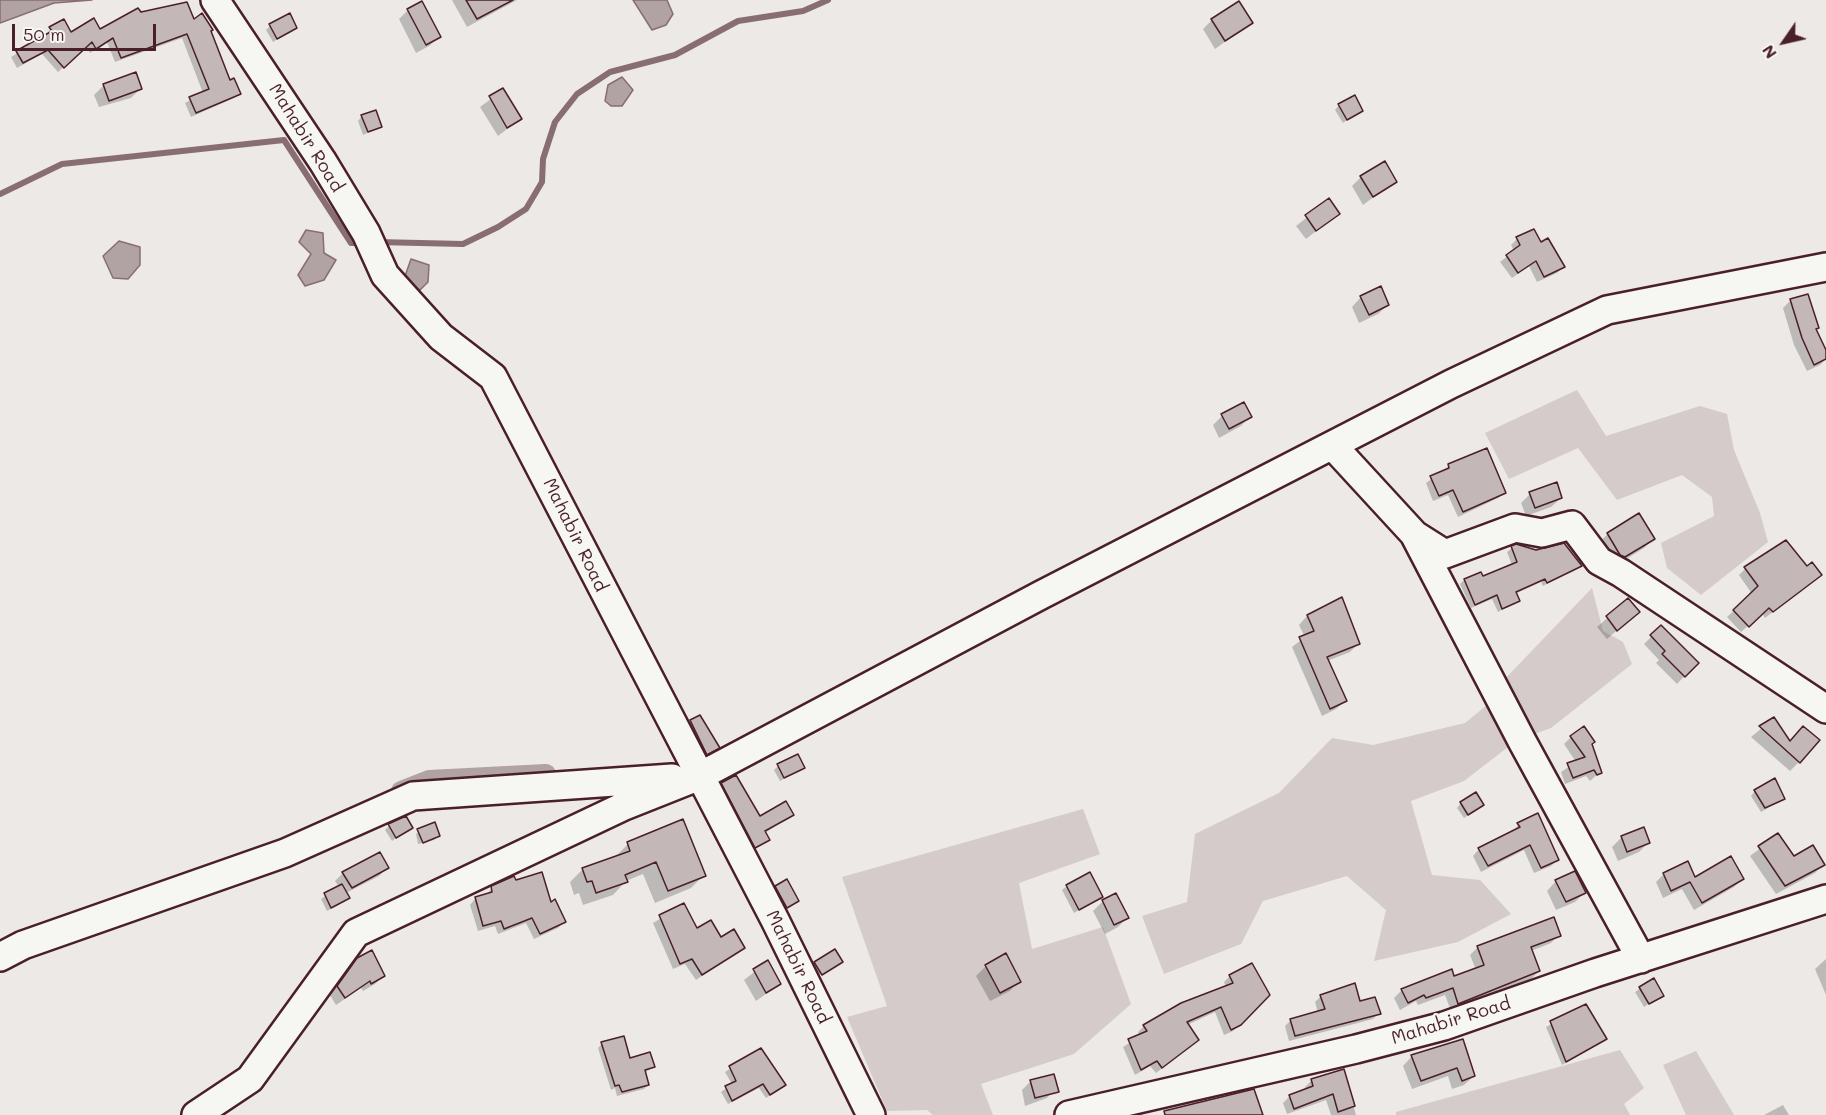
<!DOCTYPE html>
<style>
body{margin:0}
#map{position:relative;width:1826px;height:1115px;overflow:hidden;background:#ece9e6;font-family:Mali,sans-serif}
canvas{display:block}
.north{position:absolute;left:1754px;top:12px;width:60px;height:60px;-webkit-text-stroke:4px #f6f6f2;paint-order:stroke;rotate:236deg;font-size:16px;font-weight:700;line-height:24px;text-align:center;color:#4a1f2b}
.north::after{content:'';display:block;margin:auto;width:21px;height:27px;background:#4a1f2b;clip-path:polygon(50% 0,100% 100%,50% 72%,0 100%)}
.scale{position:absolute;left:12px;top:24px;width:144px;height:27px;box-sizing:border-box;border:3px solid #4a1f2b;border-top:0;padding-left:8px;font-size:18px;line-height:21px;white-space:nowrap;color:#4a1f2b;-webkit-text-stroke:4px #f6f6f2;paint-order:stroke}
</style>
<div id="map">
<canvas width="1826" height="1115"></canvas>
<div class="north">N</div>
<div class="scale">50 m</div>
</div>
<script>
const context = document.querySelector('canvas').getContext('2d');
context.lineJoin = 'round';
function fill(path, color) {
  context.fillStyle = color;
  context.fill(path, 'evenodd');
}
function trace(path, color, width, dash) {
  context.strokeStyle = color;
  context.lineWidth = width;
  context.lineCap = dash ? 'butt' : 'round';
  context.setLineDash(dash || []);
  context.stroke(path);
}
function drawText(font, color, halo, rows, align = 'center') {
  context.font = font + ' Mali,sans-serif';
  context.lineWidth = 4.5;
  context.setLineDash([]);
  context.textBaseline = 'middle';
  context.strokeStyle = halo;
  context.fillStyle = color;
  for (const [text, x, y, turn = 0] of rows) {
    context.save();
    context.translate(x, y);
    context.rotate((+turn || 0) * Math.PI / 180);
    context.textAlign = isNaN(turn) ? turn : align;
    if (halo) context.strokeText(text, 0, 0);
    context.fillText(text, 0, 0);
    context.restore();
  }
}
fill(new Path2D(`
 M1577,390L1606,436L1700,406L1727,414L1734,450L1760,513L1768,542L1701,595L1667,568L1661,543L1714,516L1712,497L1682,475L1617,500L1578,448L1509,479L1485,433Z
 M1592,588L1603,631L1623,642L1632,664L1551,728L1526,737L1501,683Z
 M1487,705L1508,747L1464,781L1411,801L1432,875L1480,880L1511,914L1458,942L1374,961L1386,910L1347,876L1263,901L1241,944L1164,974L1142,916L1187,902L1195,834L1279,793L1332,738L1373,745L1465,723Z
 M1083,809L1100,854L1019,883L1032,949L1103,927L1131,1004L1074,1054L981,1084L993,1115H933L927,1110L887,1111L847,1017L887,1006L842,877Z
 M1620,1050L1644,1088L1624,1104L1630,1115H1396V1112Z
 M1696,1051L1734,1115H1686L1663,1065Z`), '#d4cbca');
const water = new Path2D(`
 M0,0H92L54,3L0,23Z
 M633,0H667L673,14L666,25L652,30Z
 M622,77L633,90L622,106H611L605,101L608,85Z
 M306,230L323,233L324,253L336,260L324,280L305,286L298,275L311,254L299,242Z
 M119,241L140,247V265L128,279L113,278L103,256Z
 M411,259L429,265L428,282L420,290L404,279Z`);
fill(water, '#b1a2a3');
trace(water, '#886e73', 1.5);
fill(new Path2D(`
 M452,0H517L467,27Z
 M408,10L439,37L429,46L416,53L399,19Z
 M140,14L193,21L210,31L229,82L239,93L234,98L191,117L185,103L203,93L182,38L115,62L107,42L90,53L86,46L58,72L42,54L17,68L11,57L46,36L50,29L70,34L100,31Z
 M1212,20L1251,23L1215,49L1203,29Z
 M270,26L296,27L273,42L266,30Z
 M104,85L140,89L131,98L99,107L94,95Z
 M503,90L520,119L498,136L480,107Z
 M1339,105L1362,110L1343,123L1335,110Z
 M362,116L380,127L363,135L358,121Z
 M1361,177L1395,181L1363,205L1352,186Z
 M1329,200L1338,214L1306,239L1296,226Z
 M1517,239L1540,245L1563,267L1557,273L1537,282L1529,266L1512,278L1500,262L1514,251L1511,245Z
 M1361,297L1388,305L1378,314L1359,323L1352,307Z
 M1791,300L1815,329L1826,354V359L1820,365L1807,371L1794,345L1783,308Z
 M1243,404L1250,416L1241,426L1219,438L1213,425L1222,416Z
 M1449,466L1504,492L1498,498L1458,517L1448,495L1433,501L1426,483Z
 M1530,494L1561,498L1551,507L1526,516L1521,503Z
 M1608,534L1653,539L1644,548L1615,566L1598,543Z
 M1512,548L1580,566L1543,586L1541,582L1515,594L1518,601L1498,612L1492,599L1471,608L1460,584L1464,580L1482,578L1512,565L1507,552Z
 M1806,568L1820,575L1765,618L1762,613L1741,632L1727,617L1752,594L1739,575L1745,569Z
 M1341,599L1358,644L1350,652L1327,661L1345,701L1336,709L1322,716L1292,647L1305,637L1299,625L1307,616Z
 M1628,600L1638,612L1607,639L1597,627Z
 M1661,627L1697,663L1677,684L1656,663L1659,660L1644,644Z
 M1773,719L1799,762L1790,771L1751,737Z
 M691,721L718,747L702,758L687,726Z
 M1571,737L1590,745L1600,772L1590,781L1586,776L1565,784L1561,772L1576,762L1564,744Z
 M778,766L803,768L780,781L774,770Z
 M722,784L759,818L792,814L764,834L768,840L747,855L714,792Z
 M1755,791L1783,799L1761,812L1751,796Z
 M1461,803L1482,805L1464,818L1457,808Z
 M1537,815L1557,860L1551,866L1534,873L1524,850L1481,872L1473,856L1479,849L1513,832L1518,825Z
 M389,826L411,828L392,841L385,830Z
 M421,830L438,836L434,840L418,844L416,834Z
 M1778,835L1794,858L1823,865L1815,873L1776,894L1750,856Z
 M1622,837L1648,843L1639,852L1618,861L1612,847Z
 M628,844L704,875L691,888L655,903L643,874L626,881L613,895L583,905L579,893L574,895L570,882L583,869L615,857Z
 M387,868L379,876L346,893L348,898L344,902L327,911L321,899L339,887L335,881L343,873Z
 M1664,874L1695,879H1742L1734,887L1694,910L1682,889L1663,898L1656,882Z
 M515,881L550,904L564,922L558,928L534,939L526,923L498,934L495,926L478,931L470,905L475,899L486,895L492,888Z
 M1556,881L1584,893L1575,902L1556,910L1547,891Z
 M1067,886L1101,897L1074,913L1062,890Z
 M776,887L797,901L782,911L772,891Z
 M1103,901L1127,918L1118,927L1105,934L1093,911Z
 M683,905L697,931L743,948L696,980L685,964L673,969L653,923Z
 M1559,935L1551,943L1531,951L1539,971L1531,979L1451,1011L1445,995L1418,1005L1416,1001L1400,1010L1394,998L1402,990L1476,970L1470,955L1478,947Z
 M1006,955L1019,981L1010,991L990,1001L976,976L986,966Z
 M358,959L383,976L375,984L363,991L361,988L336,1005L330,995Z
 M1826,959V995L1815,969Z
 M767,962L780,984L756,1001L744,980Z
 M815,963H838L816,977L811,967Z
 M1230,976L1269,995L1233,1031L1224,1035L1215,1012L1187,1025L1197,1040L1191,1046L1156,1073L1150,1066L1135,1075L1123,1047L1140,1036L1138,1032L1144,1026L1226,987L1224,982Z
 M1653,980L1662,995L1644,1007L1635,992Z
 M1321,996L1359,1003L1379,1013L1373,1019L1289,1041L1285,1026L1291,1020L1318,1013L1315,1002Z
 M1586,1006L1605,1039L1562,1065L1546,1027Z
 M1462,1041L1474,1076L1464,1085L1452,1089L1448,1076L1412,1089L1403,1066L1412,1056Z
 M602,1044L629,1060L654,1067L644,1073L648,1085L644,1089L617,1096L615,1088L611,1090L598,1048Z
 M761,1050L780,1089L766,1098L759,1088L728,1104L721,1092L732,1084L725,1072Z
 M1343,1071L1356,1115H1331L1326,1100L1287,1114L1283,1103L1290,1096L1306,1090L1305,1087L1312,1080Z
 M1031,1081L1056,1088L1047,1098L1025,1106L1022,1090Z
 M1783,1105L1789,1115H1764Z`), '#0003');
trace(new Path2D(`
 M0,194L62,164L284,140L351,243H361
 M377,242L463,244L498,227L526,209L542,182L543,159L555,122L577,94L610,72L675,55L738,21L803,11L828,0`), '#886e73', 6);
trace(new Path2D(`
 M401,791L429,780L546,774`), '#b1a2a3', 20);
const building = new Path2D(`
 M466,0H513L477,19Z
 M422,1L441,37L426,45L407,9Z
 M1239,1L1253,23L1225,41L1211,19Z
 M187,2L194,19L202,13L213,30L211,31L230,80L234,78L241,94L196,113L189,97L209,89L187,34L121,58L113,38L96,49L92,42L64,68L48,50L23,63L16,51L52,31L49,27L64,19L71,32L94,18L100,29L138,8L141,12Z
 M290,13L297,28L277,39L269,24Z
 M136,72L142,89L109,101L103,84Z
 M503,88L522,119L507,128L489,96Z
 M1355,95L1363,111L1347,120L1338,104Z
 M376,110L382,127L368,132L361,115Z
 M1385,161L1397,182L1373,197L1360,176Z
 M1329,198L1340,214L1316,231L1305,215Z
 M1534,229L1541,242L1548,238L1565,267L1544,277L1536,261L1518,273L1506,255L1520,245L1516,237Z
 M1381,286L1389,305L1369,315L1360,296Z
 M1808,294L1819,328L1816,329L1826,350V359L1814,365L1802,338L1790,299Z
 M1244,402L1252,417L1229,429L1221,414Z
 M1487,448L1506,493L1463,512L1453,490L1439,496L1430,476L1449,468L1448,464Z
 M1557,482L1562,498L1535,508L1529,492Z
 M1639,513L1655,539L1625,557L1620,555L1607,533Z
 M1786,540L1807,566L1812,562L1822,575L1773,612L1769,608L1749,627L1733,610L1758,586L1744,567Z
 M1564,543L1582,566L1547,583L1545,579L1516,592L1520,601L1502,609L1497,595L1475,605L1464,579L1481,572L1483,576L1517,562L1511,546L1516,544L1536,550Z
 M1342,597L1360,644L1327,657L1347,701L1330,709L1299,637L1314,631L1307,615Z
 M1628,598L1640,612L1617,631L1606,616Z
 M1661,625L1699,663L1685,677L1662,654L1665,651L1650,635Z
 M700,715L720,748L707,755L690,720Z
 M1774,717L1790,741L1803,726L1820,740L1800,763L1759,726Z
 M1584,726L1595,742L1592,744L1602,773L1597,775L1594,770L1573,778L1567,763L1585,757L1570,736Z
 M798,754L805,768L784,778L777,764Z
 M736,775L760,816L786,801L794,815L765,831L770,840L755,848L721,783Z
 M1775,778L1785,799L1765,808L1754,790Z
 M1476,792L1484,805L1468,815L1460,802Z
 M1538,813L1559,860L1541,868L1530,845L1488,866L1478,848L1520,827L1517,823Z
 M406,816L413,828L396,838L388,824Z
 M683,819L706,876L668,891L656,862L625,875L628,882L596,893L592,881L587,882L582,868L630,851L627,842Z
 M435,822L440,836L423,843L417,829Z
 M1644,827L1650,843L1627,852L1621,836Z
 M1778,833L1794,856L1813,845L1825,865L1785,886L1758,846Z
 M380,852L389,868L352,888L342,872Z
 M1731,856L1744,879L1702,903L1690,882L1671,891L1663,873L1688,861L1695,877Z
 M1575,871L1586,893L1566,902L1555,880Z
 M542,872L551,902L555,899L566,922L540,934L532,918L504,929L501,921L483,926L475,897L492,892L491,886L514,876L516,880Z
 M1090,872L1103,897L1079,910L1066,885Z
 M787,879L799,901L787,908L775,886Z
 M342,884L350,898L331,908L324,893Z
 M1116,893L1129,918L1114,925L1102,900Z
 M684,903L697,928L711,920L721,937L734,929L745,948L702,975L692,959L680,964L659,915Z
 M1554,917L1561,936L1531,947L1540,971L1458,1004L1453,988L1426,998L1424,995L1408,1003L1401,989L1452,969L1454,976L1484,965L1477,946Z
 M835,949L843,962L822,975L814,962Z
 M372,950L385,976L371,984L370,981L345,998L337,986L357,958Z
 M1006,953L1021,982L1000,993L985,965Z
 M768,960L781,984L766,993L753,969Z
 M1252,963L1270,995L1241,1025L1231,1030L1221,1007L1187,1022L1199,1040L1162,1068L1157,1061L1141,1070L1128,1039L1147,1031L1143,1025L1181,1003L1233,983L1229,975Z
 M1654,978L1664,996L1649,1004L1639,987Z
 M1355,983L1360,1001L1375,997L1381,1014L1295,1036L1290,1019L1325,1009L1320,995Z
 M1586,1004L1607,1039L1566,1062L1550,1021Z
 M624,1036L630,1058L650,1052L655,1067L645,1070L649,1085L622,1092L619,1085L615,1086L601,1042Z
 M1463,1039L1475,1076L1462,1081L1457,1068L1421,1081L1411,1055Z
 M761,1048L786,1085L770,1095L763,1084L732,1101L725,1086L736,1081L729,1066Z
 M1344,1069L1355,1106L1338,1112L1333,1094L1294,1109L1289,1095L1313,1086L1311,1079Z
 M1054,1074L1059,1092L1035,1098L1030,1080Z
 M1254,1089L1263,1115H1165L1164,1111Z`);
fill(building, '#c4b7b7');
trace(building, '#4a1f2b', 1.5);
const minor = new Path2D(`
 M215,0L323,162L366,233L385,275L441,337L493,377L775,920L871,1115
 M1333,446L1414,534L1522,741L1641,959
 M1415,535L1445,554L1515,528L1542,533L1572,525L1599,561L1621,573L1826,709
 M0,957L23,945L285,853L413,796L672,778
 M196,1115L250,1079L356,933L622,807L700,776L1041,595L1451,384L1607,310L1826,267
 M1069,1115L1356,1049L1444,1026L1595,973L1826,899`);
trace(minor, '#4a1f2b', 32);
trace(minor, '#f6f6f2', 27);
drawText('18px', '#4a1f2b', '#f6f6f2', [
 ["Mahabir Road",306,138,58],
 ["Mahabir Road",575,535,64],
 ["Mahabir Road",798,967,64],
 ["Mahabir Road",1451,1021,-17]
]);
</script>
